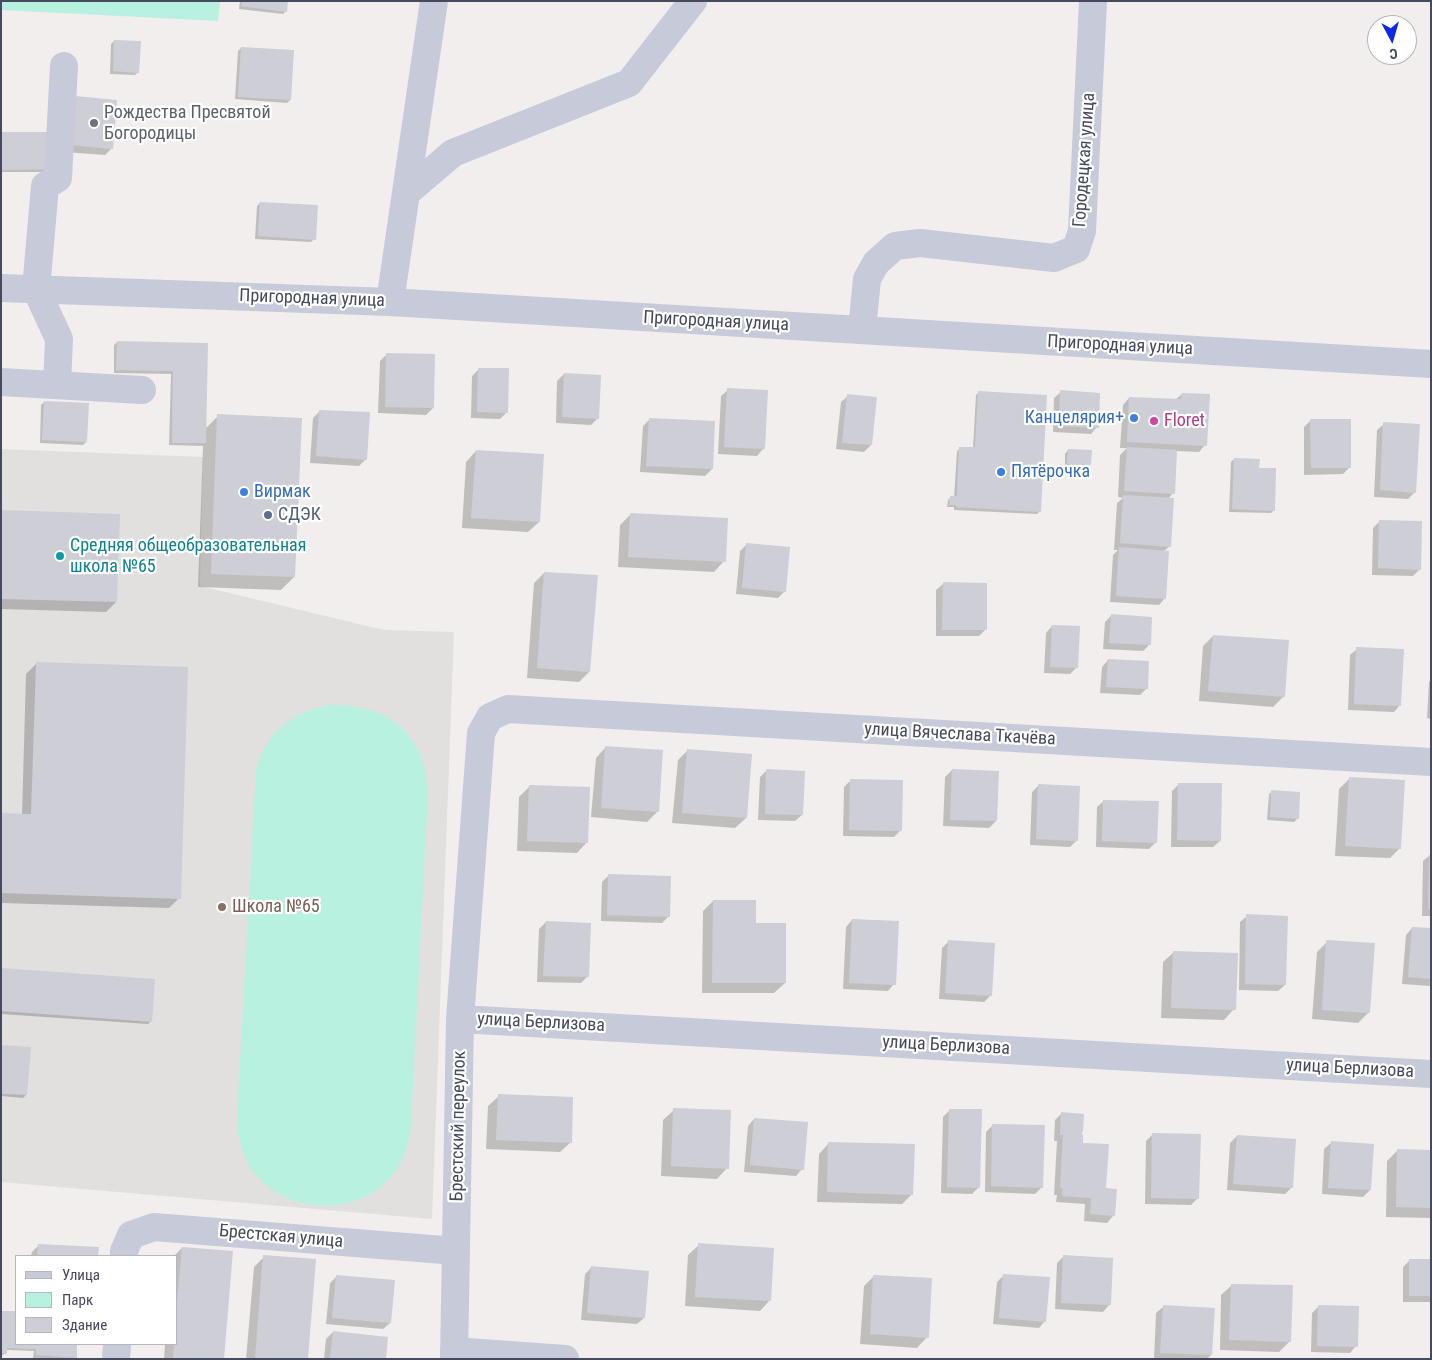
<!DOCTYPE html>
<meta charset="utf-8">
<style>
body{margin:0}
#map{position:relative;width:1432px;height:1360px;overflow:hidden;background:#f1eeed;font-family:"Roboto Condensed",sans-serif}
canvas{display:block}
.frame{position:absolute;inset:0;border:2px solid #454a5c;pointer-events:none}
.legend{position:absolute;left:15px;top:1255px;width:162px;height:90px;box-sizing:border-box;background:#fff;border:1px solid #b5b7be;margin:0;padding:6px 9px;list-style:none;font-size:15px;color:#454a5c}
.legend li{display:flex;align-items:center;gap:10px;height:25px}
.legend b{width:25px;border:1px solid #b5b7be}
.north{position:absolute;left:1367px;top:15px;width:50px;height:50px;box-sizing:border-box;background:#fff;border:1px solid #b5b7be;border-radius:50%;rotate:174deg;font-size:14px;font-weight:700;line-height:20px;text-align:center;color:#454a5c}
.north::after{content:'';display:block;margin:auto;width:18px;height:22px;background:#0e27ea;clip-path:polygon(50% 0,100% 100%,50% 72%,0 100%)}
</style>
<div id="map">
<canvas width="1432" height="1360"></canvas>
<div class="frame"></div>
<ul class="legend">
<li><b style="height:6px;background:#c6cad9"></b>Улица</li>
<li><b style="height:14px;background:#b9f1e1"></b>Парк</li>
<li><b style="height:14px;background:#cdced6"></b>Здание</li>
</ul>
<div class="north">С</div>
</div>
<script>
const context = document.querySelector('canvas').getContext('2d');
context.lineJoin = 'round';
function fill(path, color) {
  context.fillStyle = color;
  context.fill(path, 'evenodd');
}
function trace(path, color, width, dash) {
  context.strokeStyle = color;
  context.lineWidth = width;
  context.lineCap = dash ? 'butt' : 'round';
  context.setLineDash(dash || []);
  context.stroke(path);
}
function drawText(font, color, halo, rows, align = 'center') {
  context.font = font + ' "Roboto Condensed",sans-serif';
  context.lineWidth = 4.5;
  context.setLineDash([]);
  context.textBaseline = 'middle';
  context.strokeStyle = halo;
  context.fillStyle = color;
  for (const [text, x, y, turn = 0] of rows) {
    context.save();
    context.translate(x, y);
    context.rotate((+turn || 0) * Math.PI / 180);
    context.textAlign = isNaN(turn) ? turn : align;
    if (halo) context.strokeText(text, 0, 0);
    context.fillText(text, 0, 0);
    context.restore();
  }
}
fill(new Path2D(`
 M1,449L203,457L200,586L384,630L454,632L432,1219L1,1182Z`), '#e2dfdf');
fill(new Path2D(`
 M1,1H220L218,21L1,10Z
 M328,705C387,703 426,732 428,794L411,1127C409,1142 406,1155 398,1167C367,1218 287,1218 253,1171C241,1155 237,1136 237,1117L256,769C268,732 290,713 328,705Z`), '#b9f1e1');
fill(new Path2D(`
 M240,1H287L286,11L283,14L239,9Z
 M114,41L138,72L135,75L110,74L111,44Z
 M241,48L290,100L287,103L235,99L238,51Z
 M69,104L111,149L105,155L64,152Z
 M1,134L46,169L43,172H1Z
 M260,203L314,239L311,242L255,239L257,206Z
 M117,342L207,344L205,429L218,416L294,577L281,590L198,587L203,446L169,445L171,374L114,373V345Z
 M387,354L433,408L426,415L378,413L380,361Z
 M479,369L507,412L500,419L471,418L472,376Z
 M564,374L598,418L591,425L556,423L557,381Z
 M728,390L766,392L763,449L757,456L718,454L721,396Z
 M979,392L1040,511L1037,514L954,510V507H947L948,500L951,497H954L957,451L960,448H973L976,395Z
 M1061,392L1097,427L1091,434L1053,432L1054,398Z
 M1182,394L1205,445L1199,452L1176,451L1173,493L1168,499L1170,546L1164,551L1165,598L1159,605L1110,602L1113,555L1118,550H1114L1117,503L1123,498L1118,497L1120,455L1127,448H1120L1123,405L1129,398L1175,400Z
 M848,396L871,445L864,452L836,449L841,402Z
 M44,402L86,442L83,445L40,443L41,405Z
 M320,411L366,459L359,466L310,463L313,418Z
 M650,419L712,469L705,476L640,472L643,426Z
 M1311,420L1350,467L1343,474L1304,475V427Z
 M1384,424L1415,492L1408,499L1374,497L1377,430Z
 M1068,450L1089,464L1086,467L1065,466V454Z
 M476,451L539,522L528,532L462,528L466,462Z
 M1234,459L1258,469L1274,510L1271,513L1229,512L1231,462Z
 M1,511L116,602L106,612L1,609Z
 M630,515L724,561L714,572L618,567L620,525Z
 M1380,521L1420,569L1413,576L1372,575L1373,528Z
 M747,544L784,592L778,598L736,594L740,551Z
 M544,573L589,672L579,682L527,678L534,583Z
 M943,584L985,630L979,636H936V590Z
 M1111,616L1150,644L1143,651L1103,649L1105,622Z
 M1052,626L1077,667L1070,674L1044,673L1046,633Z
 M1213,636L1284,696L1273,707L1199,701L1203,646Z
 M1357,649L1400,705L1394,712L1348,710L1350,655Z
 M1108,660L1147,688L1140,695L1100,693L1102,667Z
 M36,664L179,898L169,908L1,903V815H22L26,674Z
 M1431,680V719L1427,718L1429,682Z
 M606,747L658,811L647,822L591,817L596,758Z
 M688,750L746,818L735,828L672,823L678,760Z
 M952,770L996,821L989,828L943,826L945,777Z
 M766,771L802,815L795,821L758,820L760,777Z
 M1349,779L1400,848L1390,858L1335,856L1339,789Z
 M851,780L900,831L894,837L843,836L844,787Z
 M1179,784L1220,841L1213,847H1171L1172,791Z
 M1039,785L1077,840L1070,847L1030,845L1032,792Z
 M529,787L587,842L577,853L517,851L519,797Z
 M1272,791L1297,819L1294,822L1267,820L1269,794Z
 M1104,801L1156,842L1149,849L1096,847L1097,807Z
 M1430,855L1431,916H1422L1423,861Z
 M609,875L668,917L662,923L601,921L602,882Z
 M713,901L755,924L785,983L774,993H702L703,911Z
 M1247,916L1285,985L1278,991L1239,990L1240,922Z
 M852,920L894,984L888,991L843,989L846,927Z
 M546,922L587,977L581,983L537,982L539,929Z
 M1412,928L1431,930V986L1402,984L1406,935Z
 M948,942L991,995L984,1002L939,999L942,948Z
 M1327,942L1369,1012L1358,1023L1312,1019L1317,952Z
 M1174,952L1234,1009L1224,1020L1161,1018L1163,962Z
 M1,969L151,1021L148,1024L1,1014Z
 M1,1046L26,1095L23,1098L1,1096Z
 M499,1096L571,1142L560,1152L486,1149L488,1106Z
 M674,1110L727,1168L717,1179L661,1176L663,1120Z
 M950,1110L979,1187L972,1194L941,1193L943,1117Z
 M1061,1114L1080,1134L1082,1144L1105,1190L1113,1216L1107,1223L1084,1221L1085,1204L1056,1202L1057,1195H1054L1057,1141H1054L1055,1120Z
 M754,1119L802,1169L796,1176L744,1172L748,1126Z
 M993,1125L1042,1187L1035,1194L985,1192L986,1132Z
 M1153,1134L1198,1198L1191,1205L1145,1204L1146,1141Z
 M1237,1136L1292,1187L1285,1194L1227,1190L1230,1143Z
 M829,1143L912,1194L902,1204L817,1202L819,1154Z
 M1331,1143L1370,1190L1363,1197L1322,1194L1324,1149Z
 M1397,1151H1431V1218L1386,1217L1387,1161Z
 M699,1245L770,1300L760,1311L685,1306L688,1255Z
 M38,1246L97,1249V1256H31L32,1252Z
 M182,1248L223,1359H164L165,1344H176V1256H174Z
 M1064,1256L1109,1305L1103,1312L1055,1309L1057,1263Z
 M264,1257L306,1359H246L254,1267Z
 M1410,1260H1431V1302H1403V1267Z
 M591,1268L644,1318L637,1324L581,1320L585,1274Z
 M1004,1275L1045,1321L1039,1328L993,1324L997,1282Z
 M874,1276L927,1337L917,1348L860,1344L864,1286Z
 M336,1277L390,1323L383,1329L326,1324L330,1283Z
 M1232,1285L1290,1341L1279,1352L1220,1350L1221,1295Z
 M1319,1306L1356,1346L1350,1353L1311,1352L1312,1313Z
 M1163,1307L1211,1355L1207,1359H1154L1156,1313Z
 M1,1312L16,1313V1344H76L75,1357L74,1359L33,1358L34,1351L10,1350H6V1353L1,1356Z
 M333,1332L384,1359H324L326,1339Z`), '#0003');
fill(new Path2D(`
 M242,1H288L287,12L241,6Z
 M114,40L141,41L139,73L113,71Z
 M241,47L294,50L291,100L238,97Z
 M75,96L117,100L113,149L70,145Z
 M1,132H47L48,169L1,170Z
 M260,202L318,205L316,240L258,236Z
 M117,341L208,343L206,443H172L173,371L116,370Z
 M386,353L435,354L434,408L385,407Z
 M478,368H509L508,413L477,412Z
 M564,373L601,375L599,419L562,417Z
 M727,388L768,390L765,449L724,447Z
 M1060,390L1100,393L1099,428L1059,426Z
 M978,391L1047,395L1041,512L956,507V505H949L950,496H957L959,447H975Z
 M1182,393L1210,394L1207,446L1127,442L1129,397L1181,399Z
 M847,394L877,397L872,445L842,443Z
 M44,401L89,403L87,442L42,440Z
 M319,410L370,412L367,460L316,456Z
 M217,414L302,418L295,577L211,574Z
 M649,418L715,421L713,469L646,466Z
 M1310,419H1351V468H1311Z
 M1383,422L1420,424L1416,493L1380,490Z
 M1127,447L1177,450L1175,494L1124,491Z
 M1068,449L1092,450L1091,465L1067,464Z
 M476,450L544,454L540,522L471,518Z
 M1234,458L1260,459L1259,468H1276L1275,511L1232,509Z
 M1123,495L1174,498L1171,547L1120,543Z
 M1,510L120,514L117,602L1,599Z
 M630,513L728,518L726,562L628,557Z
 M1379,520L1422,521L1421,570L1378,568Z
 M746,543L790,547L786,592L742,588Z
 M1119,547L1169,551L1166,599L1116,596Z
 M544,572L598,575L590,672L537,668Z
 M943,582L987,583V630H942Z
 M1111,614L1152,617L1151,645L1109,643Z
 M1052,625L1080,626L1078,668L1050,667Z
 M1213,635L1289,640L1285,697L1208,691Z
 M1356,647L1404,649L1401,706L1354,704Z
 M1108,659L1149,661L1148,689L1106,687Z
 M36,662L188,667L181,899L1,893V813L31,814Z
 M605,746L663,750L659,812L601,808Z
 M687,749L752,754L747,818L682,813Z
 M766,769L805,771L803,815L765,814Z
 M952,769L999,771L997,821L950,820Z
 M1349,777L1405,780L1401,849L1345,846Z
 M850,779L903,780L902,831L849,830Z
 M1178,783H1222L1221,841L1177,840Z
 M1038,784L1080,786L1078,841L1036,839Z
 M529,785L590,787L588,843L527,841Z
 M1271,790L1300,792L1299,819L1270,817Z
 M1103,800L1159,801L1157,843L1102,841Z
 M1429,856H1431V909H1428Z
 M608,874L671,876L670,917L607,915Z
 M713,900H756V923H786V983H712Z
 M1246,914L1288,916L1286,985L1245,984Z
 M852,919L899,921L896,985L849,983Z
 M546,921L591,923L589,977L543,976Z
 M1412,927L1431,928V979L1408,977Z
 M948,940L995,943L992,996L945,993Z
 M1326,940L1375,943L1370,1013L1322,1010Z
 M1173,951L1238,953L1236,1010L1171,1008Z
 M1,968L155,979L152,1022L1,1011Z
 M1,1045L31,1047L27,1095L1,1094Z
 M498,1094L573,1097L572,1143L496,1140Z
 M673,1108L731,1110L729,1169L671,1166Z
 M949,1109H982L980,1188L947,1187Z
 M1061,1112L1084,1114L1083,1132H1082V1135H1083V1143L1109,1144L1106,1188L1117,1189L1115,1216L1090,1214L1091,1198L1062,1196L1063,1188H1060L1063,1135H1060Z
 M754,1118L808,1122L804,1170L750,1165Z
 M992,1124L1045,1125L1043,1188L991,1186Z
 M1152,1133L1201,1134L1199,1199L1151,1198Z
 M1237,1135L1296,1139L1293,1188L1233,1184Z
 M1331,1141L1374,1144L1371,1190L1328,1188Z
 M828,1142L915,1144L913,1195L827,1192Z
 M1397,1149L1431,1150V1208L1396,1207Z
 M698,1243L774,1248L771,1301L695,1297Z
 M38,1244L99,1247L98,1256H37Z
 M182,1247L233,1251L224,1359L173,1358L174,1344H176V1313Z
 M263,1255L316,1259L308,1359H255Z
 M1063,1255L1113,1258L1111,1305L1061,1303Z
 M1409,1259H1431V1296H1409Z
 M591,1266L649,1271L645,1318L587,1313Z
 M1003,1274L1050,1277L1046,1322L999,1318Z
 M336,1275L395,1280L391,1323L332,1318Z
 M873,1275L932,1278L929,1338L870,1334Z
 M1231,1284L1293,1285L1291,1342L1229,1340Z
 M1163,1305L1215,1308L1212,1355L1160,1353Z
 M1318,1305L1359,1306L1358,1347L1317,1346Z
 M1,1311H16V1344H77V1358L36,1355V1349L7,1348V1354L1,1353Z
 M333,1331L388,1337L386,1359H330Z`), '#cdced6');
trace(new Path2D(`
 M406,193L453,153L629,83L693,1
 M1,288L390,302L1431,364
 M390,302L434,1
 M862,330L867,279L876,263L895,246L920,243L1054,258L1076,249L1082,231L1093,1
 M1,382L142,390
 M57,385L59,339L36,289L45,186L58,178L64,66
 M460,1019L1431,1074
 M124,1256V1251L131,1235L154,1227L456,1251
 M454,1351L565,1359
 M116,1359L117,1344
 M454,1359L460,1019L481,733L490,717L508,709L1431,762`), '#c6cad9', 28);
for (const [x, y, r, color] of [
 [94,123,5,"#6b7280"],
 [1134,418,5,"#3f7fe0"],
 [1154,421,5,"#d1479c"],
 [1001,472,5,"#3f7fe0"],
 [244,492,5,"#3f7fe0"],
 [268,515,5,"#5c6f8a"],
 [60,556,5,"#0f9aa8"],
 [222,907,5,"#8d6e63"]
]) {
  const dot = new Path2D();
  dot.arc(x, y, r, 0, 2 * Math.PI);
  context.fillStyle = color;
  context.fill(dot);
  trace(dot, '#fff', 2);
}
drawText('18px', '#5b616d', '#fff', [
 ["Рождества Пресвятой",104,113],
 ["Богородицы",104,134]
], 'left');
drawText('18px', '#454a5c', '#fff', [
 ["Городецкая улица",1085,160,-86],
 ["Пригородная улица",312,299,2],
 ["Пригородная улица",716,322,3],
 ["Пригородная улица",1120,346,3],
 ["улица Вячеслава Ткачёва",960,735,3],
 ["улица Берлизова",541,1023,3],
 ["улица Берлизова",946,1046,3],
 ["улица Берлизова",1350,1069,3],
 ["Брестский переулок",459,1126,-89],
 ["Брестская улица",281,1237,5]
]);
drawText('18px', '#366cbe', '#fff', [
 ["Канцелярия+",1124,418,"right"],
 ["Пятёрочка",1011,472],
 ["Вирмак",254,492]
], 'left');
drawText('18px', '#b23c85', '#fff', [
 ["Floret",1164,421]
], 'left');
drawText('18px', '#4e5e75', '#fff', [
 ["СДЭК",278,515]
], 'left');
drawText('18px', '#0d838f', '#fff', [
 ["Средняя общеобразовательная",70,546],
 ["школа №65",70,567]
], 'left');
drawText('18px', '#785e54', '#fff', [
 ["Школа №65",232,907]
], 'left');
</script>
